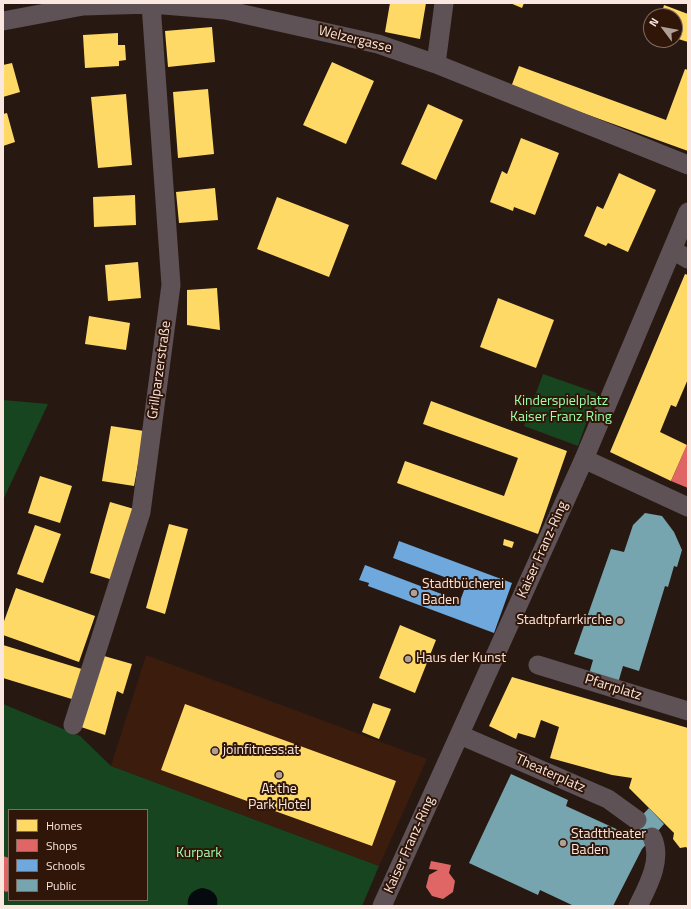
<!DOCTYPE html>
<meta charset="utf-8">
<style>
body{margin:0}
#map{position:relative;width:691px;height:909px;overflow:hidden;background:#271912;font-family:"Titillium Web",sans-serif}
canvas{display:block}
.frame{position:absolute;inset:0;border:4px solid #fae7df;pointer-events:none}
.legend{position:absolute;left:8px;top:809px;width:140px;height:92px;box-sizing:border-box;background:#301609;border:1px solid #816a5f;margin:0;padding:5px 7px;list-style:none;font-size:12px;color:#fae7df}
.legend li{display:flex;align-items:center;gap:8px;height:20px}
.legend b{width:20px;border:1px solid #816a5f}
.north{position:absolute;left:643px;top:8px;width:40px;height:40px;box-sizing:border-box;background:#301609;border:1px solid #816a5f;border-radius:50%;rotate:302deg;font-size:11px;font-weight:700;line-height:16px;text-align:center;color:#fae7df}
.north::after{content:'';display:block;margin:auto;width:14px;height:18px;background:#b09f97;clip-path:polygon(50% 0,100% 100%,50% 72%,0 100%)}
</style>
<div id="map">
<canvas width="691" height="909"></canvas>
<div class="frame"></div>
<ul class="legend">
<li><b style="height:11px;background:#ffd966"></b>Homes</li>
<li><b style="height:11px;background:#e06666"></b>Shops</li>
<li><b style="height:11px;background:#6fa8dc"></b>Schools</li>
<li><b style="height:11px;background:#76a5af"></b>Public</li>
</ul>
<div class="north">N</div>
</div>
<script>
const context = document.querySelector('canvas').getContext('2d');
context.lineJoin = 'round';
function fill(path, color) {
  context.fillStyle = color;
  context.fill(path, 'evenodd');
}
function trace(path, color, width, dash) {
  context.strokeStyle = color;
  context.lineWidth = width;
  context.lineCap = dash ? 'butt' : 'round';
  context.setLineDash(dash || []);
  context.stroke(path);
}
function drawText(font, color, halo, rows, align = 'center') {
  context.font = font + ' "Titillium Web",sans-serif';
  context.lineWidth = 4;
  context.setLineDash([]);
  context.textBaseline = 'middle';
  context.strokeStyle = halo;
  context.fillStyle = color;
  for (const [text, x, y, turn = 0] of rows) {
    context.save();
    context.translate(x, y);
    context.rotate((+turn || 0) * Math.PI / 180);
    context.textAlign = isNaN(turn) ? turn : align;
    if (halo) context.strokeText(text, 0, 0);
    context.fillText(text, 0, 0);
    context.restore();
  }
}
fill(new Path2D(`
 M146,655L427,759L379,866L111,766Z`), '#3b1c0d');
fill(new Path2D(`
 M543,374L597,393L578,446L524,426Z
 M3,400L48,404L3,500Z
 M3,704L80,736L111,766L379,866L362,906H3ZM9,810H147V900H9Z`), '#164520');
fill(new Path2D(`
 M203,888C213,890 219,895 217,906H188C186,895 194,889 203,888Z`), '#040a0d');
fill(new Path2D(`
 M390,3H426L420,39L385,32Z
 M510,3H524L522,8Z
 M664,5L688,14V42L675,38V16H661Z
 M212,27L215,62L168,67L165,31Z
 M118,33V45H125L126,60L119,61V66L85,68L83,35Z
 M332,62L374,81L346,144L303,125Z
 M12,63L20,92L3,97V65Z
 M519,66L666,120L685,69L688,70V151L511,87Z
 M208,89L214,154L178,158L173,92Z
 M126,94L132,165L98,168L91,97Z
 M428,104L463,120L436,180L401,164Z
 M7,113L15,142L3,146V114Z
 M521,138L559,153L535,215L514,207L513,211L490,202L502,171L507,174Z
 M619,173L656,190L628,252L608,243L606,246L584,236L597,206L603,209Z
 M215,188L218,220L179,223L176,192Z
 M135,195L136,225L94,227L93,197Z
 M277,197L349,225L329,277L257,249Z
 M138,262L141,298L108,301L105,265Z
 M685,274L688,275V379L676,407L671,405L660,432L687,445L671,481L610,452Z
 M217,288L220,330L187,325V290Z
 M498,298L554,320L536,368L480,347Z
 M89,316L130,323L126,350L85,344Z
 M431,401L567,451L538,534L397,483L405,461L504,496L518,458L423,424Z
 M111,426L144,431L134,486L102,481Z
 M40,476L72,486L60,523L28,513Z
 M110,502L134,509L113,580L90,573Z
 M169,524L188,529L165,614L146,608Z
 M35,525L61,534L43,583L17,574Z
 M504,539L514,542L512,548L503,545Z
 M16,588L95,616L79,662L3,635V624Z
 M400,625L436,640L415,693L379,678Z
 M3,645L85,670L75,700L3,678Z
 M104,656L132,664L123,694L117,691L105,735L81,727Z
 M512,677L688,728V849L686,847L680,848L673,839L674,833L629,788L632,778L612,775L550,758L559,727L541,720L535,738L518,733L516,739L489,726Z
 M373,703L391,709L379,739L362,732Z
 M185,704L396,781L372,846L161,770Z`), '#ffd966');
fill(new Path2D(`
 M688,442V488L671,481Z
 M3,856L9,858V891L6,892L3,890Z
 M431,861L451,865L449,873L455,881L453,892L443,899L432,896L426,887L429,875L438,870L429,869Z`), '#e06666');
fill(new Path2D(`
 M399,541L512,583L494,633L368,586L369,583L359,580L365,565L460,601L466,585L393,558Z`), '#6fa8dc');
fill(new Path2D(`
 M645,513L662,516L674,532L682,550L677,567L674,566L668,587L665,586L639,671L623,666L618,683L589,674L593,660L574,654L611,549L624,552L633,525Z
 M511,774L568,800L566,806L625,833L649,808L664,824L642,849L613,906H574L540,890L538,895L469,863Z`), '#76a5af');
trace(new Path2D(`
 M3,21L83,6L151,4L225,10L378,44L436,64L688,165
 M436,64L444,3
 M673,250L688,259
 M584,459L688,507
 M538,665L688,711
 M73,725L141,512L171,285L151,4
 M460,735L608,799L637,820
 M382,906L584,459L688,212
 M638,906C648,886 663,859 652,837`), '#5e5256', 19);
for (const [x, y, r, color] of [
 [414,593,4,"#b09f97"],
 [620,621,4,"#b09f97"],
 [408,659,4,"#b09f97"],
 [215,751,4,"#b09f97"],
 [279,775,4,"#b09f97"],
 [563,843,4,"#b09f97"]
]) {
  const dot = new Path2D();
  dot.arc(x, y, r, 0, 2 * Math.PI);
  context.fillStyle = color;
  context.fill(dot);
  trace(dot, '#301609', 1.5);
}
drawText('14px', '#fae7df', '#301609', [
 ["Welzergasse",355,40,14],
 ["Grillparzerstraße",160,370,-82],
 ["Kaiser Franz-Ring",543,550,-66],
 ["Pfarrplatz",613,688,17],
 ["Theaterplatz",550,774,24],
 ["Kaiser Franz-Ring",410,845,-66]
]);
drawText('14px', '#9bfead', '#301609', [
 ["Kinderspielplatz",561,402],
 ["Kaiser Franz Ring",561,418],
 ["Kurpark",199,854]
]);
drawText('14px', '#fae7df', '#301609', [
 ["Stadtbücherei",422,585],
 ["Baden",422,601],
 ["Stadtpfarrkirche",612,621,"right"],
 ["Haus der Kunst",416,659],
 ["joinfitness.at",223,751],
 ["At the",279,790,"center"],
 ["Park Hotel",279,806,"center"],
 ["Stadttheater",571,835],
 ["Baden",571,851]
], 'left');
</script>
